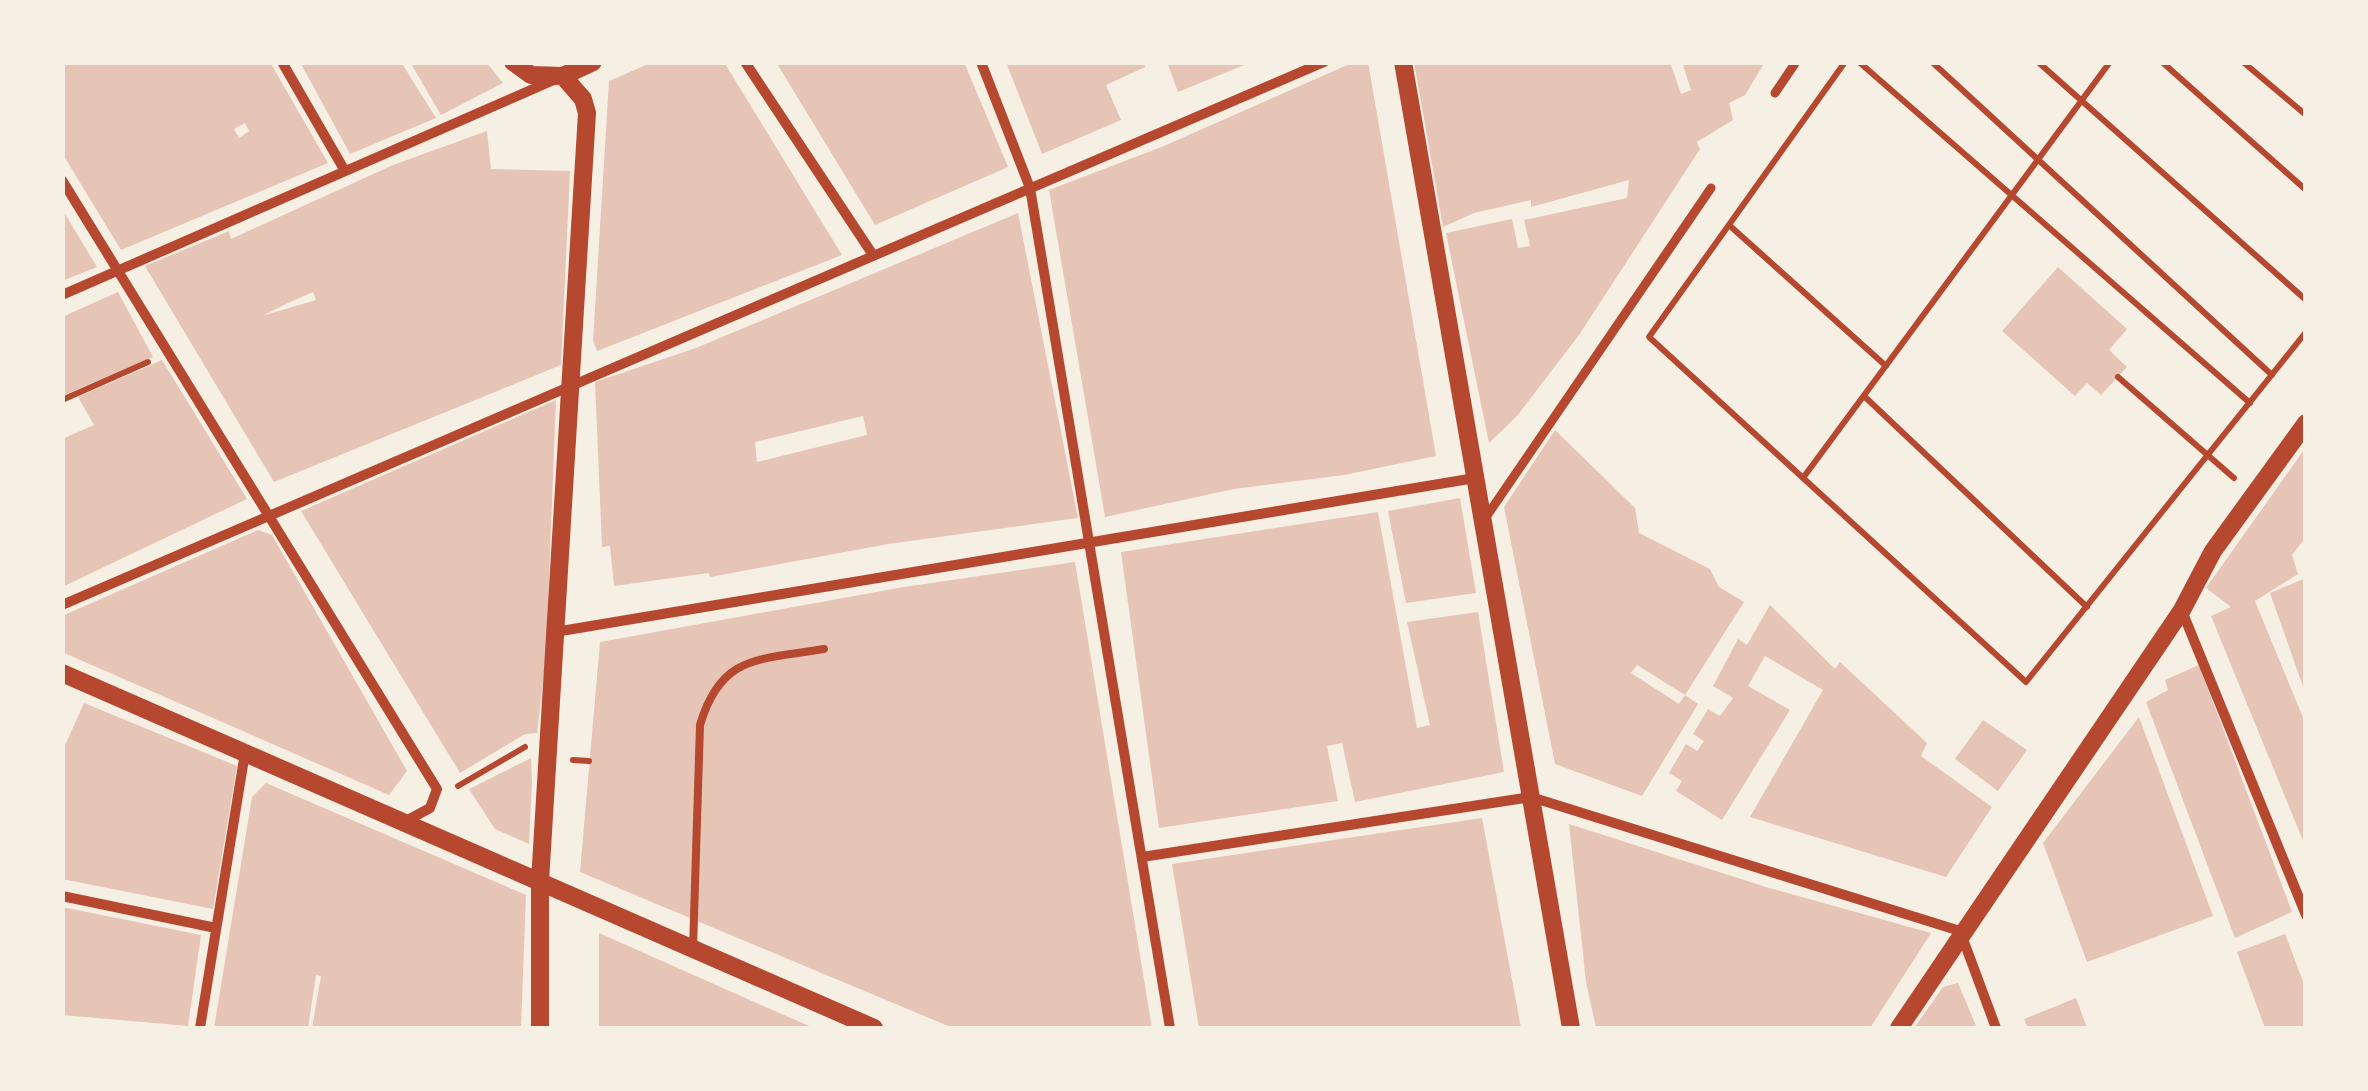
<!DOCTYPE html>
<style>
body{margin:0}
#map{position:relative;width:2368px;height:1091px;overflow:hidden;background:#f6efe4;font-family:"Playfair Display",serif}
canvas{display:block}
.frame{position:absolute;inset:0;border:65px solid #f6efe4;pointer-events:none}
</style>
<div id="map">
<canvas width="2368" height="1091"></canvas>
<div class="frame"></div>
</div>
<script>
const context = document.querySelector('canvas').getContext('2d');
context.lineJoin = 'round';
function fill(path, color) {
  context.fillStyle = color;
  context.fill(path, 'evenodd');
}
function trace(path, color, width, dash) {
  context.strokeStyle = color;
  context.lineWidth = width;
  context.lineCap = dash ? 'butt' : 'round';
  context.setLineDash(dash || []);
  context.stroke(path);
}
fill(new Path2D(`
 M62,62H270L328,163L121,250L62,153ZM245,123L249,131L239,138L234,129Z
 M300,62H401L436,118L350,154Z
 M410,62H486L503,83L441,115Z
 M653,62H724L842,255L597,351L593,341L609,81Z
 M776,62H964L1008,167L875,225Z
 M1006,62H1143L1145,67L1106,85L1121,120L1042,154Z
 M1167,62H1249V63L1178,92Z
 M1354,62H1368L1436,456L1344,475L1234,489L1105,517L1049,190L1164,146Z
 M1414,62H1670L1681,94L1691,90L1683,65L1688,62H1765L1745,95L1729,103L1733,120L1697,142L1700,149L1579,335L1517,416L1489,443L1446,233L1512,219L1518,248L1530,246L1524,220L1627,198L1629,180L1531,207V200L1474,213L1443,227Z
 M487,131L491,169L570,171L561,365L274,482L145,266L229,231L231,239L393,165ZM313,292L316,300L262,316L288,303Z
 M62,209L97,267L62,281Z
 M1018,213L1078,518L888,544L710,577L709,573L614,586L610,546L602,547L595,382L696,348ZM863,416L867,435L757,462L755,442Z
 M2058,267L2127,329L2109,350L2127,367L2101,395L2087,383L2075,396L2002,331Z
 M118,292L153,357L62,396V317Z
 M162,360L247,499L62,587V439L94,425L78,397Z
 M556,400L546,656L537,733L525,734L460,773L301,511Z
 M1555,430L1635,508L1639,533L1710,569L1719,587L1744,602L1685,695L1637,665L1631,673L1679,704L1685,695L1698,704L1642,796L1555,764L1504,507Z
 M2306,447V537L2292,555L2298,574L2255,601L2306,725V848L2211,616L2231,607L2206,588Z
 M1460,498L1476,593L1406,603L1388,511Z
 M1378,512L1417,728L1430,725L1407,622L1478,612L1504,772L1355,802L1342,743L1327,746L1338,801L1159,828L1121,552Z
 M258,530L272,535L407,771L389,795L62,652V616Z
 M1075,562L1152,1028H953L580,872L600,642L904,587Z
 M2306,578V691L2305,692L2270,593Z
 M1770,605L1835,669L1840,662L1927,743L1921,756L1992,807L1946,877L1750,817L1823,690L1765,656L1748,686L1790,710L1722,820L1676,791L1682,781L1669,773L1686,744L1697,751L1704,741L1693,734L1708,709L1720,716L1733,698L1713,686L1738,639L1747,645Z
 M2199,665L2292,912L2235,938L2146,702L2168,690L2165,680Z
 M84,703L237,766L213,909L62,879V752Z
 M2139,717L2213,916L2087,962L2043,843Z
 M1983,720L2027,750L1998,791L1955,759Z
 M531,758L532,783L529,844L495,829L469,789Z
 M266,783L526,895L521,1028H312L321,976L316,975L308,1028H214L252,797Z
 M1482,818L1521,1028H1199L1172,864Z
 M1569,824L1766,887L1931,933L1870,1028H1596L1586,982Z
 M62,907L201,935L188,1026L62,1015Z
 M599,933L761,1005L814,1028H599Z
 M2285,934L2306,989V1028H2265L2237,952Z
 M1958,983L1977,1028H1914L1943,987Z
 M2076,998L2087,1028H2028L2024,1019Z`), '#e6c5b7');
trace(new Path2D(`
 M1845,62L1649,337L2026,682L2306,332
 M1859,62L2250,403
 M1932,62L2272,375
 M2038,62L2306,300
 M2162,62L2306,190
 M2243,62L2306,115
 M1729,225L1886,366
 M2118,377L2234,478
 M1864,396L2087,607
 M62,400L148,362
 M1803,478L2110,62
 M573,760L589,761
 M458,786L525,747`), '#b5482f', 6);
trace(new Path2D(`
 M693,949L700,725C721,654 759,660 824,649`), '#b5482f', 8);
trace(new Path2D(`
 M1775,93L1796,62
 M1484,520L1711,188`), '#b5482f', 9);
trace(new Path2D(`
 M282,62L345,171
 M745,62L873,255
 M981,62L1030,188L1170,1028
 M62,180L437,789L430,808L406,821
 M62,295L556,79
 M62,605L1324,62
 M2182,611L2306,915
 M555,632L1475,478
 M1142,857L1531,797L1960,931L1996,1028
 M62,896L216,928
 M200,1028L245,753`), '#b5482f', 10);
trace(new Path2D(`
 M513,62L531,75L563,76L583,99L587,113L540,881V1028
 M1403,62L1571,1028
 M563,76L593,62
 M62,673L874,1028
 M1899,1028L2182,610L2213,551L2306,423`), '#b5482f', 18);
</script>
